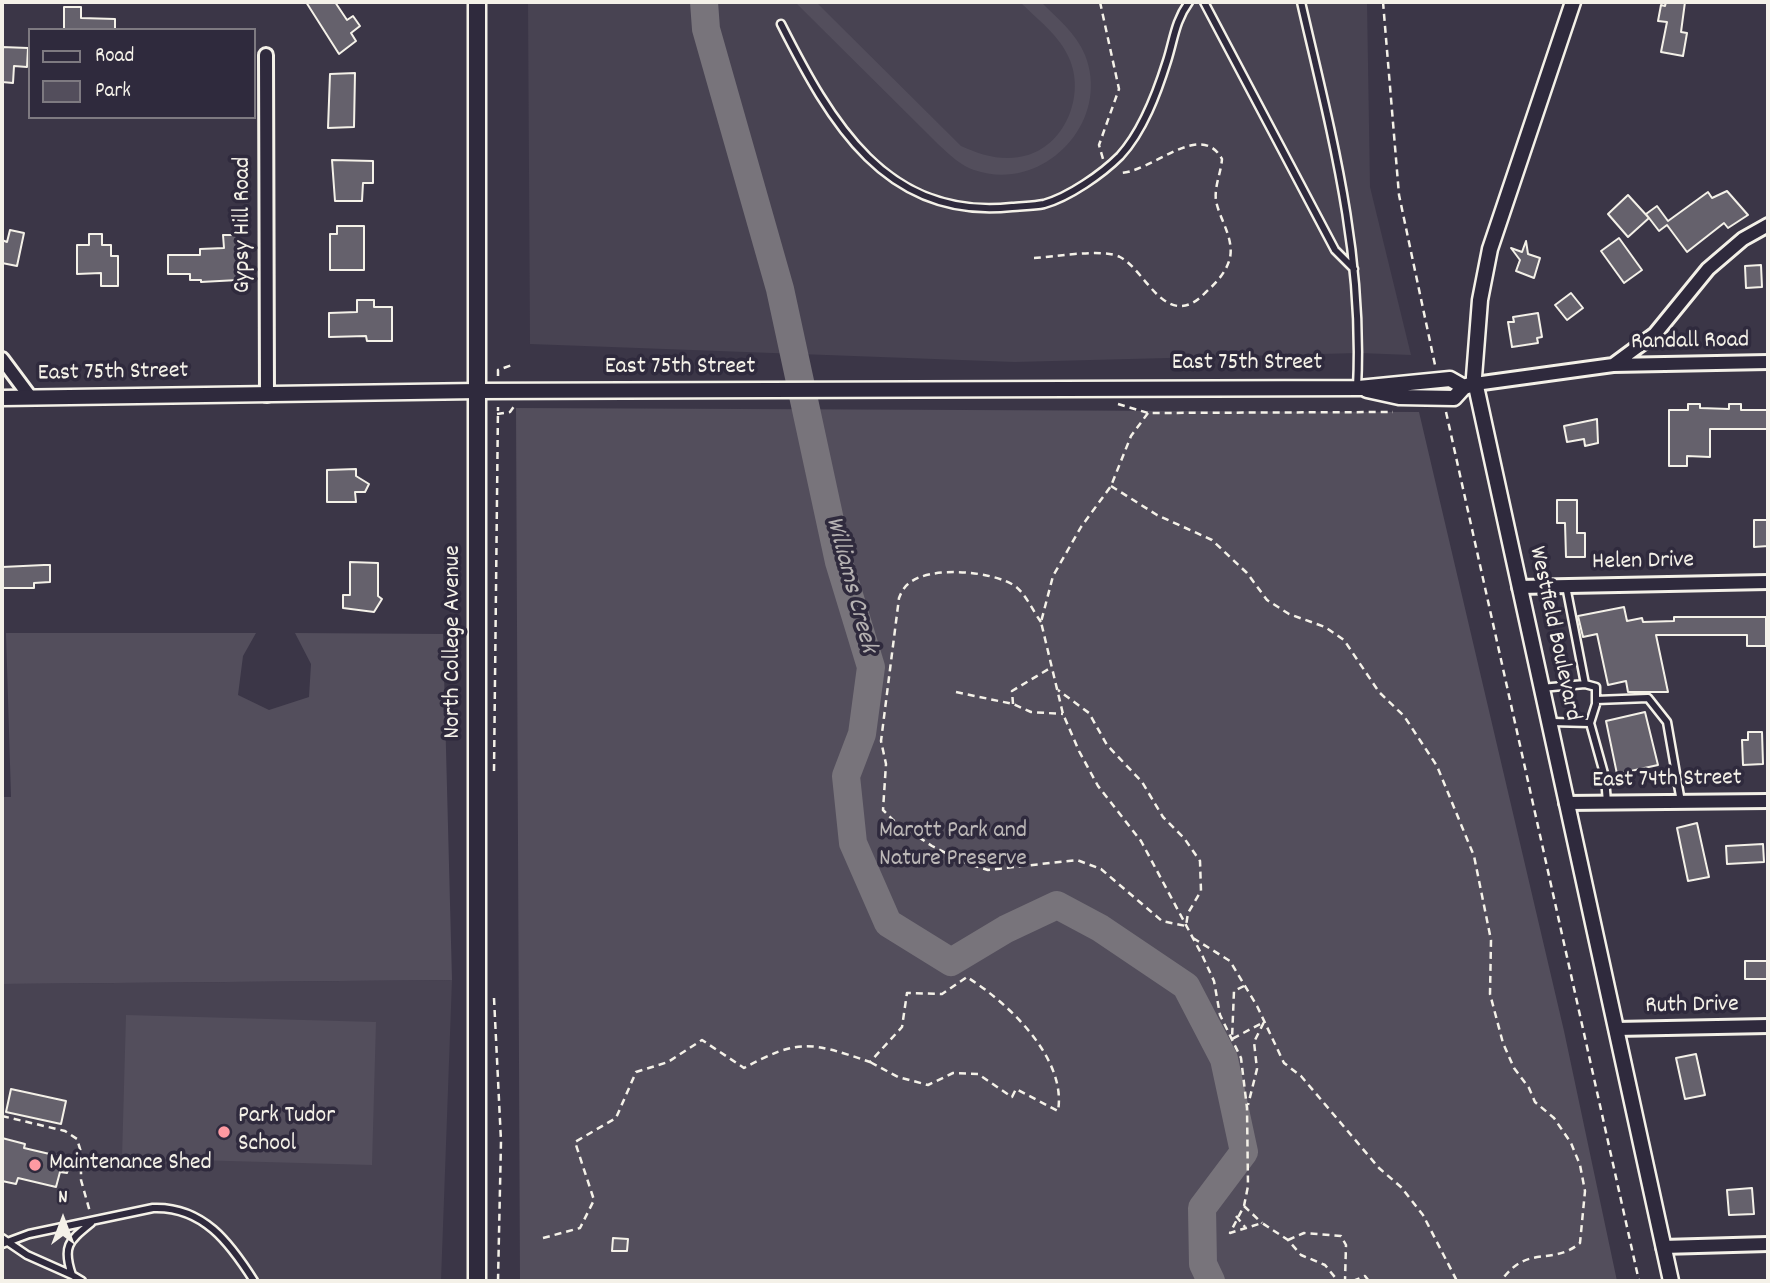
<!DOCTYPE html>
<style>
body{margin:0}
#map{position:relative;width:1770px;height:1283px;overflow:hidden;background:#3b3647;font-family:Dekko,sans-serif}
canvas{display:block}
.frame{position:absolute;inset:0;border:4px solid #f4f1e8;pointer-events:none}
.legend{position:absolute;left:28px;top:28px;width:228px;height:91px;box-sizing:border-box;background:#2f2a3d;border:2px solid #7e7a81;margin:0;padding:9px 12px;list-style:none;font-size:21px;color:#f4f1e8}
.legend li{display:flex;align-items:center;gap:14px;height:35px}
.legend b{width:35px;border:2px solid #7e7a81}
.north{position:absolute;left:28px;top:1185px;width:70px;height:70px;-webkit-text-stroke:5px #2f2a3d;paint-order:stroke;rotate:0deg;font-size:19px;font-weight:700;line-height:28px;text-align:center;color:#f4f1e8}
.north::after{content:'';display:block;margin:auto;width:24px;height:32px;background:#f4f1e8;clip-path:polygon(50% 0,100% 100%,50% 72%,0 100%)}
</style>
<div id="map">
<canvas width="1770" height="1283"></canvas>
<div class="frame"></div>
<ul class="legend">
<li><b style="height:9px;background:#2f2a3d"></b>Road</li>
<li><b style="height:19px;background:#534e5c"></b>Park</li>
</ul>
<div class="north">N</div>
</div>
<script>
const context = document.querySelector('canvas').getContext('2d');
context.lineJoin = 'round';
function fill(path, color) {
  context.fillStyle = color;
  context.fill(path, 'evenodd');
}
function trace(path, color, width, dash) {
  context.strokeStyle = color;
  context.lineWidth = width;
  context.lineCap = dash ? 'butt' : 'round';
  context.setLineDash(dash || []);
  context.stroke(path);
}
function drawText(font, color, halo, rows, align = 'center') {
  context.font = font + ' Dekko,sans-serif';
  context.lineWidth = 7;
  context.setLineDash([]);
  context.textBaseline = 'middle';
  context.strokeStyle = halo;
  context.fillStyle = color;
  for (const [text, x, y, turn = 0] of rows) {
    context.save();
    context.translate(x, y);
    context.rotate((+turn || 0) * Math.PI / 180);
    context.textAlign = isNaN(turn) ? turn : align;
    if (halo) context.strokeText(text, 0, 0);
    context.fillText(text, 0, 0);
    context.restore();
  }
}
fill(new Path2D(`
 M528,2H1367L1370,187L1411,355L1359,353L1015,362L530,344Z
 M452,980L441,1281H2V984Z`), '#484352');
fill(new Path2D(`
 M795,2H816L961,146C983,156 1005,162 1028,155C1067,143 1085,93 1069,58C1060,36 1036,18 1020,2H1041C1057,18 1076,33 1085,55C1112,123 1042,194 974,170C960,165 950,155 939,145Z
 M516,408L1419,412L1564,1031L1617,1281H520Z
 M6,633H256L243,656L238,695L269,710L309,697L311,664L295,633L443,634L452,980L2,984V797H11Z
 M126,1015L376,1022L372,1165L122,1158Z`), '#534e5c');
trace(new Path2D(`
 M704,2L706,29L780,289L839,562L871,667L862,734L846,776L853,843L888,923L951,962L1006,929L1057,905L1100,928L1186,986L1224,1059L1244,1152L1202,1208L1203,1264L1211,1281`), '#78747b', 28);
const building = new Path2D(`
 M306,2H335L347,20L353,16L360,26L351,33L356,41L339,54Z
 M1666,2H1685L1681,32L1687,33L1683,56L1661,52L1667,22L1658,21L1661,5L1665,6Z
 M64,7H81V18L115,19V30H64Z
 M2,47L28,48L27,67L14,66L13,83L2,82Z
 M355,73L354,127L328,128L330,74Z
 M332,160L373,161V183H363L362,201H335Z
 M1727,191L1748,215L1728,228L1724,223L1687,252L1667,225L1659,231L1646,214L1657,206L1668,221L1708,192L1712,198Z
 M1628,195L1649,218L1628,237L1608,214Z
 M337,226H364V270H330V234H337Z
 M10,230L24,233L17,266L2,263V240L7,242Z
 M89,234H102V245H111V256H118V286H101V273L77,274V245H89Z
 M223,235H237L238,280L201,282V280H190V274H168V255H200V249L224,248Z
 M1619,238L1642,270L1624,283L1601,251Z
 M1526,241L1528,254L1540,258L1534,278L1516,271L1520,260L1511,248L1522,252Z
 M1761,265L1762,287L1746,288L1745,266Z
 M1571,293L1583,308L1567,320L1555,305Z
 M357,300H374V307H392V341H367L366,336L329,337V313L357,312Z
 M1538,313L1542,337L1537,338L1538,343L1512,347L1508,322H1514L1513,317Z
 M1688,404H1700V408L1729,409V404H1741V410H1768V429H1710V457L1687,456V466H1669V410H1688Z
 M1597,419L1598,443L1585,446L1584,439L1567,442L1564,426Z
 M356,469V476L369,484L365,492H355L356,502H327V470Z
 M1557,500H1577V533H1585V557H1566L1565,523H1557Z
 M1754,520H1768V546L1754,547Z
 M350,562L378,563V596L382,599L374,612L343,608V595H350Z
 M44,565H50V582L34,583V588H2V567Z
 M1624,607L1627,621L1642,618L1643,622L1674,621V617H1766V646H1747V635H1656L1668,692H1628L1626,681L1608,685L1597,634L1583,637L1578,616Z
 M1645,712L1658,765L1617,774L1606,721Z
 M1748,732H1762L1763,764L1743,765L1742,740H1748Z
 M1697,823L1709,877L1688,881L1677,828Z
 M1763,844L1764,862L1727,864L1726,846Z
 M1745,961H1768V979H1745Z
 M1696,1054L1705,1095L1685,1099L1676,1058Z
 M11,1089L66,1101L61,1124L6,1112Z
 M2,1138L25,1144L24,1148L71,1159L67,1173L60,1172L56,1187L18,1178L16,1184L2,1181Z
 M1752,1188L1754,1214L1729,1215L1727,1190Z
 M613,1238L628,1239L627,1251H612Z`);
fill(building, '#65616c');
trace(building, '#f4f1e8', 2);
const service = new Path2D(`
 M1204,2L1335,250L1354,269
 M1301,2C1331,132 1364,252 1357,388
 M781,24C830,121 886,221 1012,207C1022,206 1034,206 1044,204C1069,197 1102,174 1120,156C1143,131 1157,93 1167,61C1174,39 1175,21 1189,2
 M1566,586L1585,684
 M1541,688L1585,684L1596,687V704L1590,723
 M1596,700L1648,698L1667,722L1681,802
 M1551,722L1590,723L1605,777L1607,803
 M2,1238L27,1255L72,1275
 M2,1244L29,1234L153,1208C203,1206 230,1243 254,1281
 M82,1281L72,1275C62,1246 69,1241 91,1223`);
const minor = new Path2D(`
 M266,55L267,395
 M2,359L31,398
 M1613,365L1768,362
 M1475,384L1613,365L1655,334L1708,269L1743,239L1768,225
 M1519,587L1768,582
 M1566,803L1768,801
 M1616,1029L1768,1026
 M1663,1247L1768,1244`);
const tertiary = new Path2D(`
 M1573,2L1490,249L1480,300L1474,377L1671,1281
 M1367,390L1399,397L1454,398L1464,387L1470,385
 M2,398L477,391L1359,388L1450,379L1464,387`);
const secondary = new Path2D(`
 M477,1281V2`);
trace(service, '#f4f1e8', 11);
trace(minor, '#f4f1e8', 18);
trace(tertiary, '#f4f1e8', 19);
trace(secondary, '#f4f1e8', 21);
trace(new Path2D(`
 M1100,2L1119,89L1099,145L1103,159
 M1383,2L1399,195L1435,365
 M1034,258C1055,257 1102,248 1120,257C1146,270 1166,333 1205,293C1216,283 1226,273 1230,258C1234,238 1220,220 1216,201C1214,187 1221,173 1222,159C1200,119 1151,174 1118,173
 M498,376V370L512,365
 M1118,404L1148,413L1393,412
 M1446,412L1639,1281
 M1148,413L1131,436L1111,486L1081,527L1053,576L1041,622L1063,714L1079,751L1098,786L1141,841L1202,955L1214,981L1220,1015L1241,1058L1247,1108L1248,1186L1244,1206L1230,1233L1262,1223L1288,1240L1301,1255L1325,1265L1338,1281
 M497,414L510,412L515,405
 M1111,486L1157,515L1212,540L1247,573L1267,600L1289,614L1325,627L1344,640L1379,692L1404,716L1437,766L1474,856L1491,940L1490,994L1503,1043L1514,1068L1529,1088L1535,1102L1554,1118L1571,1143L1580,1165L1585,1191L1580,1243C1551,1267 1528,1243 1501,1281
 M1041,622C1033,611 1025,593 1015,586C993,571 929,565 908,584C904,587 901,593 899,598L881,741L886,764L883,810L893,820L932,846L968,864L988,870L1077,860L1101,869L1162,921L1186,926L1188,913L1201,891L1200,861L1184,838L1163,817L1142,782L1107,745L1089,713L1058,690
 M956,692L1013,704L1031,712L1063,714
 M1013,704L1012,691L1052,667
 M494,771L498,407
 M1193,938L1230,961L1257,1006L1284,1063L1301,1076L1379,1168L1401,1187L1423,1215L1457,1281
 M1244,986L1234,991L1232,1039L1264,1022L1254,1042L1257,1069L1248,1105
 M494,998L501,1141L498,1281
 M2,1116L65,1131L77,1139L81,1152V1180L90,1212
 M1244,1206L1262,1223
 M1236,1216L1245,1227
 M543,1238L580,1228L594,1200L575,1142L616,1118L636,1072L668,1062L702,1040L744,1068C799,1038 811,1042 870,1062L902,1027L907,993L942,994L967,977C1008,1003 1067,1058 1058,1111L1016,1089L1012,1097L978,1074L953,1073L928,1085L898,1077L870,1062
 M1288,1240L1304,1233L1341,1236L1346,1245L1345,1281
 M1353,1281L1365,1276L1369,1281`), '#f4f1e8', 2.5, [7, 5]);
trace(service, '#2f2a3d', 6);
trace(minor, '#2f2a3d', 12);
trace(tertiary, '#2f2a3d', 14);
trace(secondary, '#2f2a3d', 16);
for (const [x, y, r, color] of [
 [224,1132,7,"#ff9aa2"],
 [35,1165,7,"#ff9aa2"]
]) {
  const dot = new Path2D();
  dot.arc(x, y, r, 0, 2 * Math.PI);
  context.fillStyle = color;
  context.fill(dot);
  trace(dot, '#2f2a3d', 2.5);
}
drawText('24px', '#f4f1e8', '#2f2a3d', [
 ["Gypsy Hill Road",245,225,-90],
 ["Randall Road",1690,343,-1],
 ["East 75th Street",1247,365],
 ["East 75th Street",680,369],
 ["East 75th Street",113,374,-1],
 ["Helen Drive",1643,563,-1],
 ["Westfield Boulevard",1553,634,78],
 ["North College Avenue",455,642,-90],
 ["East 74th Street",1667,781,-1],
 ["Ruth Drive",1692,1007,-1]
]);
drawText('24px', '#bcb8b7', '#2f2a3d', [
 ["Marott Park and",953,833],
 ["Nature Preserve",953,861]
]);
drawText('24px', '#f4f1e8', '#2f2a3d', [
 ["Park Tudor",238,1118],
 ["School",238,1146],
 ["Maintenance Shed",49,1165]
], 'left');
drawText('italic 26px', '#b6b2b2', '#2f2a3d', [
 ["Williams Creek",849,585,75]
]);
</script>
